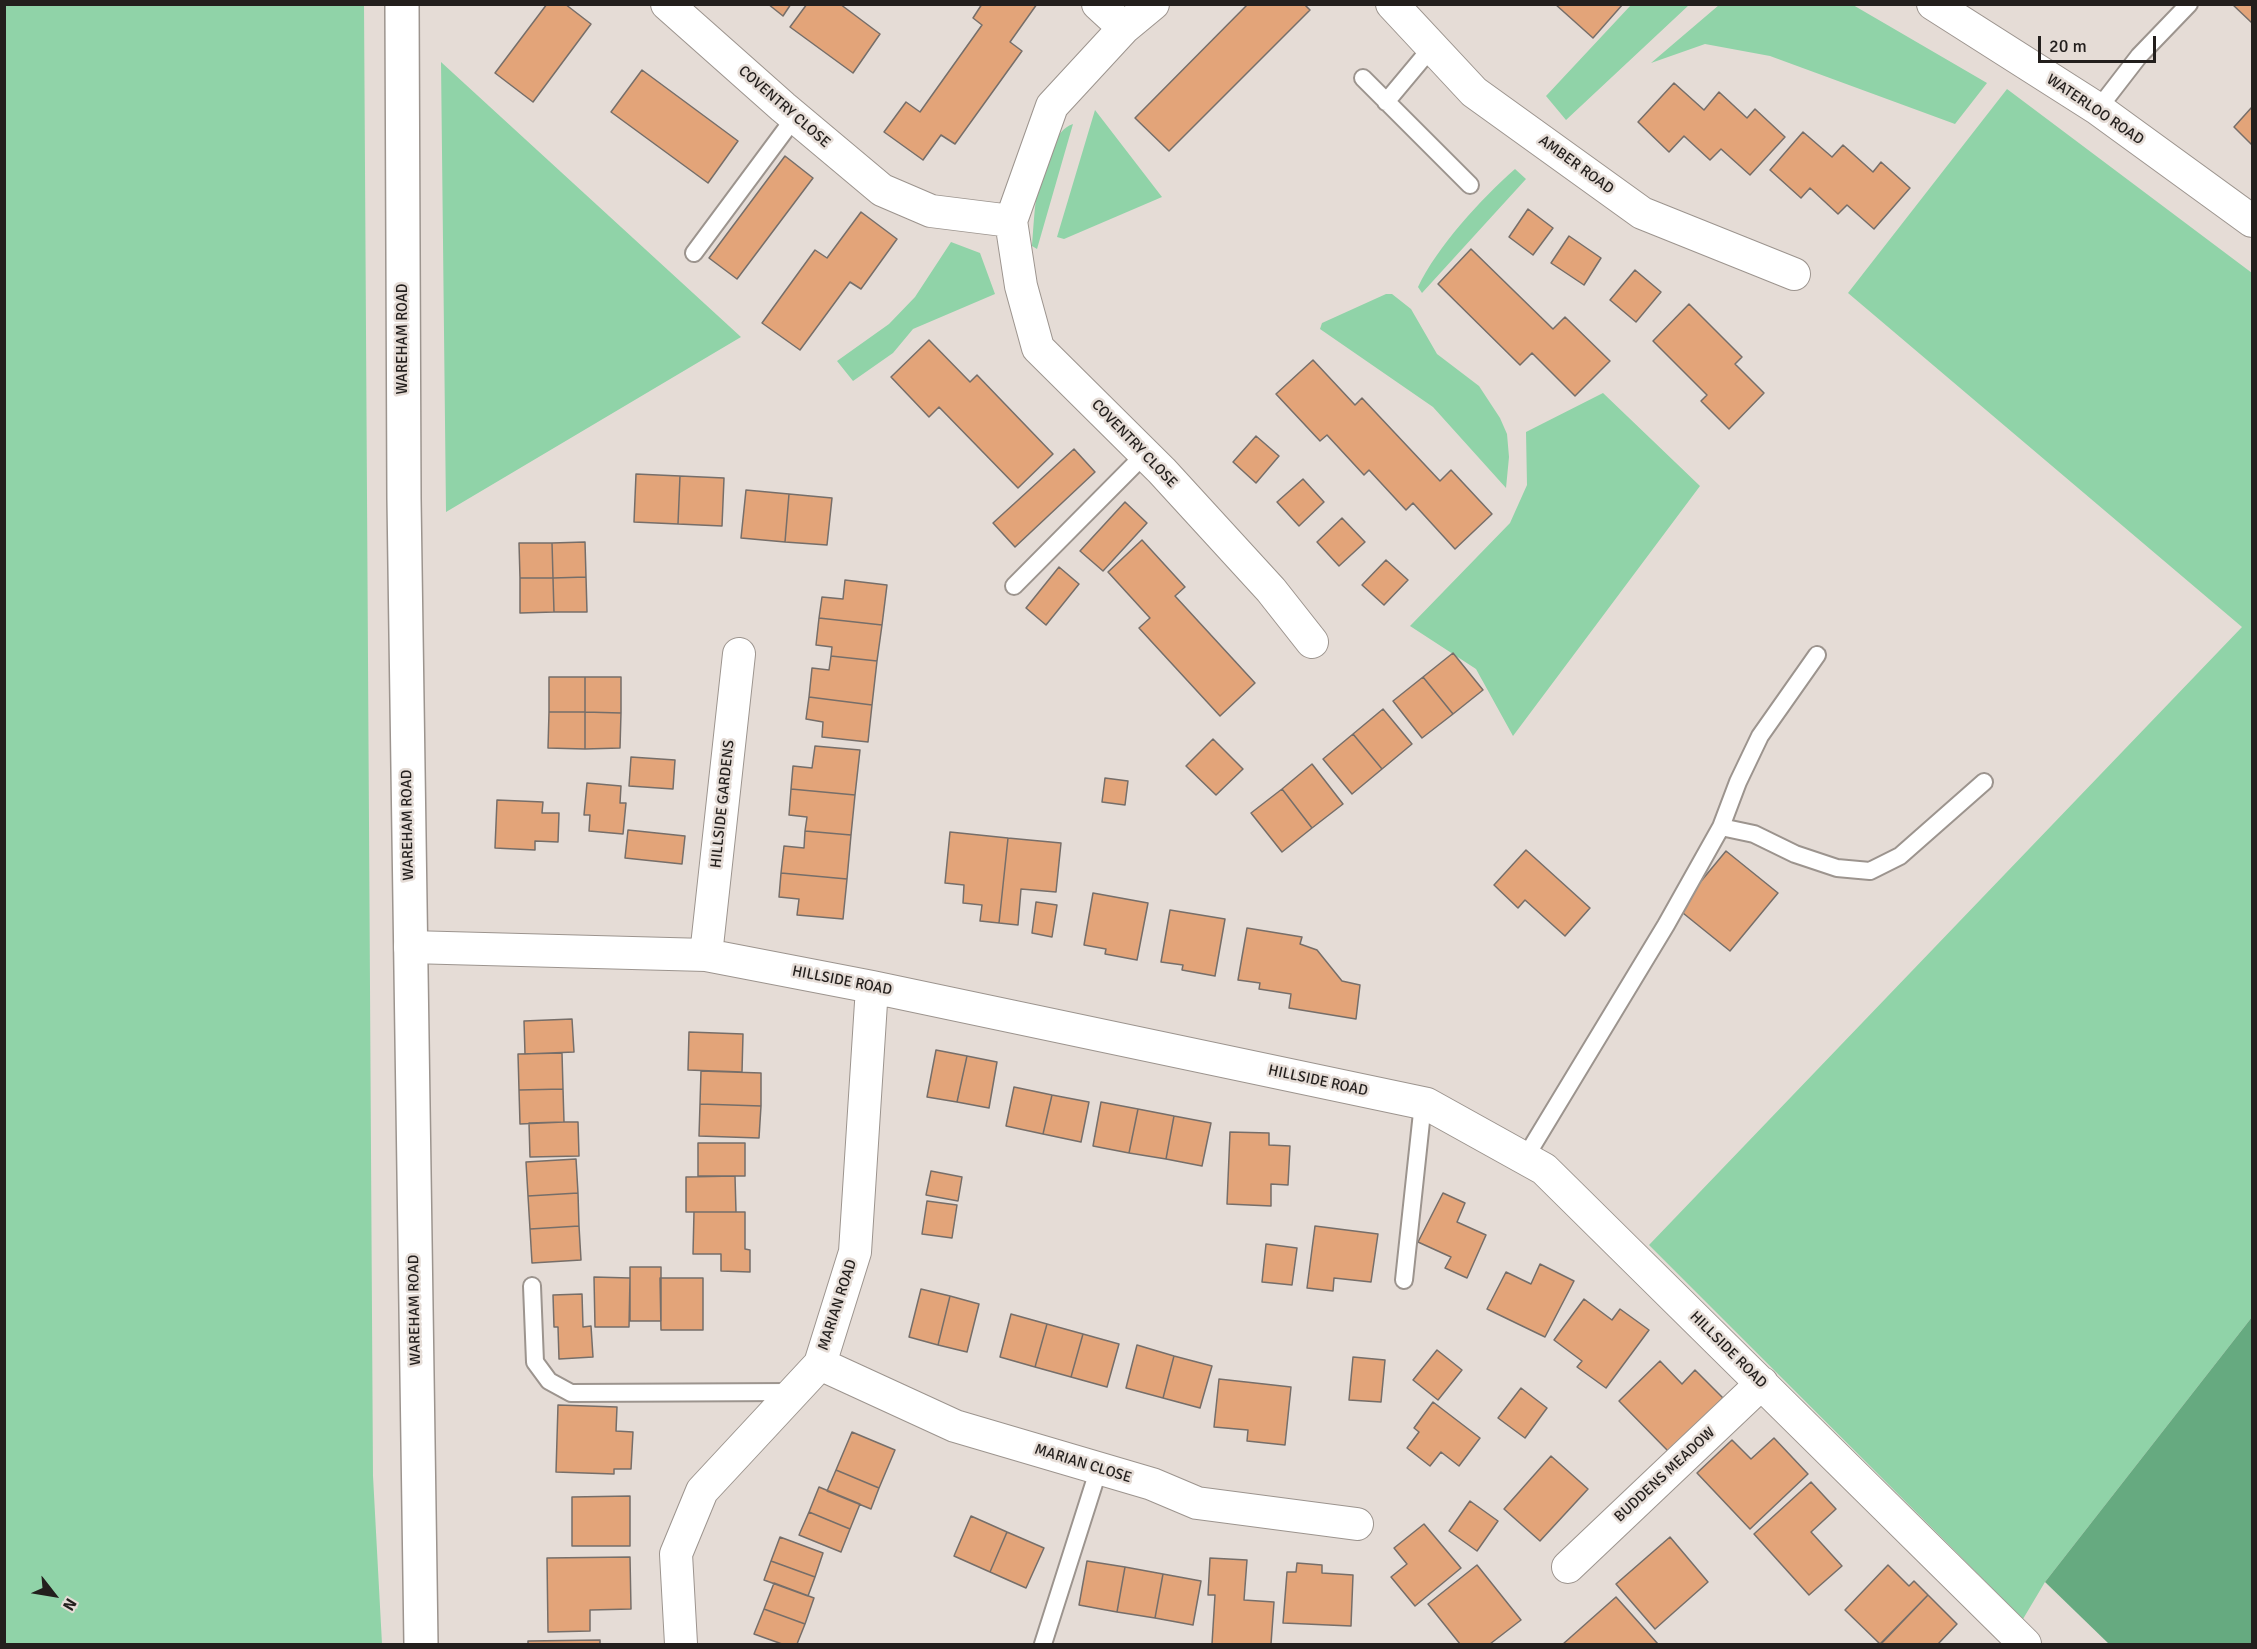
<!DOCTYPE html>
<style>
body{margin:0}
#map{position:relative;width:2257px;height:1649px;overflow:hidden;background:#e5dcd6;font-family:Signika,sans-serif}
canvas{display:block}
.frame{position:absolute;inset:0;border:6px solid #231f1d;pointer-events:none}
.north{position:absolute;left:24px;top:1565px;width:60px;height:60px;-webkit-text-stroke:4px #e5dcd6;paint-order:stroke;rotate:121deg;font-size:16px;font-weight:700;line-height:24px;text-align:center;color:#231f1d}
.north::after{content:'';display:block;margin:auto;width:21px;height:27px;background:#231f1d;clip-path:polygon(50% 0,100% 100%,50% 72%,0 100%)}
.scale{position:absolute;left:2038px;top:36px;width:118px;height:27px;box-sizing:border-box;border:3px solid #231f1d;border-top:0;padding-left:8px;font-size:18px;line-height:21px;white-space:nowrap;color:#231f1d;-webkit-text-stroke:4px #e5dcd6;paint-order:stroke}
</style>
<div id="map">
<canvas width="2257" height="1649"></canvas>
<div class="frame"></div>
<div class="north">N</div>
<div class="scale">20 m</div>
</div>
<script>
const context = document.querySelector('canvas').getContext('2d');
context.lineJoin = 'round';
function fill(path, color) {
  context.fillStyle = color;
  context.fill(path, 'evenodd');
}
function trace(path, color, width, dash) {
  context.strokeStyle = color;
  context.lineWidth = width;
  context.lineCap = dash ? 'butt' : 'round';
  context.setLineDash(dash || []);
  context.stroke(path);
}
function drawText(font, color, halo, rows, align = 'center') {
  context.font = font + ' Signika,sans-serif';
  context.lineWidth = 5;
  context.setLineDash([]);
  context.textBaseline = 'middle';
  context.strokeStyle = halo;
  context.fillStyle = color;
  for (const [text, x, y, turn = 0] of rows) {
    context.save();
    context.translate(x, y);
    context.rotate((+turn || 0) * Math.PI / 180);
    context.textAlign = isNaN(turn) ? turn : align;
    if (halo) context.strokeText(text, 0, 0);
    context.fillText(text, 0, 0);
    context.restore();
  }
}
fill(new Path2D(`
 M5,4L364,5L373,1476L382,1644H5Z
 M1631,5H1689L1566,120L1546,96Z
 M1719,5H1853L1987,83L1955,124L1770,56L1705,44L1651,63Z
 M441,62L741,337L446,512Z
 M2007,89L2252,273V1317L2045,1582L2023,1619L1649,1245L2242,627L1848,293Z
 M1095,110L1162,197L1064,239L1057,237Z
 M1073,124L1037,249L1032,246C1035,210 1035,175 1054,143C1060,134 1062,128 1073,124Z
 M1515,169L1526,179L1422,293L1418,287C1437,247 1481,199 1515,169Z
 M951,242L980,253L995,294L913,329L893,353L853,381L837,361L889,324L915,297Z
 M1386,294H1392L1411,309L1437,354L1479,386L1500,418L1507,434L1509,457L1506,488L1433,407L1320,329L1322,323Z
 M1603,393L1700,486L1513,736L1476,669L1410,626L1510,523L1527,485L1526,432Z`), '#90d3a8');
fill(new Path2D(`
 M2252,1317V1644H2109L2045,1582Z`), '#66aa80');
const building = new Path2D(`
 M547,4H565L591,24L533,102L495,73Z
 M768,4H791L783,16Z
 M807,4H840L880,34L853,73L790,27Z
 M982,4H1037L1010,42L1022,51L955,144L941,135L923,160L884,132L906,102L920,112L982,25L973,18Z
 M1248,4H1304L1310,10L1169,151L1135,118Z
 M1555,4H1623L1593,38Z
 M2232,4H2252V23Z
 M642,70L738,141L708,183L611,112Z
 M1674,83L1704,110L1719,92L1747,118L1755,109L1785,137L1750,175L1721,149L1710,160L1684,136L1669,152L1638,122Z
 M2252,107V145L2234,127Z
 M1803,132L1832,157L1843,145L1873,172L1881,162L1910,188L1874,229L1847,205L1838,214L1810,188L1801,198L1770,170Z
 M785,156L813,178L737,279L709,258Z
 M1528,209L1553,228L1533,255L1509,237Z
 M861,212L897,239L861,289L850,282L800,350L762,323L815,250L827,258Z
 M1569,236L1601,258L1584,285L1551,263Z
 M1471,249L1553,329L1565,317L1610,361L1575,396L1532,353L1520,365L1438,284Z
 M1635,270L1661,292L1636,322L1610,300Z
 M1689,304L1742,357L1735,364L1764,393L1729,429L1701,401L1707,395L1653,341Z
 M929,340L970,382L977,375L1053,454L1018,488L939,407L929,417L891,377Z
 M1313,360L1355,405L1362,398L1440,481L1451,470L1492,514L1455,549L1413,503L1406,510L1369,470L1364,475L1327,435L1320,441L1276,394Z
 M1256,436L1279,456L1256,483L1233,462Z
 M1074,449L1095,472L1015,547L993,523Z
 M636,474L680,476L678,524L634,522Z
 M680,476L724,478L722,526L678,524Z
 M1303,479L1324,502L1299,526L1277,502Z
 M746,490L789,494L785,542L741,538Z
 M789,494L832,498L827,545L785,542Z
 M1125,502L1147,523L1103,571L1080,551Z
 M1342,518L1365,542L1339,566L1317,542Z
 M1142,540L1185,587L1175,596L1255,683L1220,716L1139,628L1150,618L1108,572Z
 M585,542L586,577L553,578L552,543Z
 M519,543H552L553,578H520Z
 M1386,560L1408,580L1384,605L1362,585Z
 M1059,567L1079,584L1046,625L1026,608Z
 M586,577L587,612H554L553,578Z
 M520,578H553L554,612L520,613Z
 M845,580L887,585L882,625L819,618L822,597L843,599Z
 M819,618L882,625L877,661L831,656L832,647L816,645Z
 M1453,653L1483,690L1453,714L1423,677Z
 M831,656L877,661L872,705L809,697L812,668L829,670Z
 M549,677H585V712H549Z
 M585,677H621V713L585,712Z
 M1423,677L1453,714L1422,738L1393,701Z
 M809,697L872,705L868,742L822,737L823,722L806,719Z
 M1383,709L1412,744L1382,769L1353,734Z
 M549,712H585V749L548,748Z
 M585,712L621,713L620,748L585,749Z
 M1353,734L1382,769L1352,794L1323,759Z
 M1213,739L1243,769L1216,795L1186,766Z
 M815,746L860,750L855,795L791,789L793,766L812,768Z
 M631,757L675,760L673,789L629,786Z
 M1312,764L1343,804L1312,828L1282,789Z
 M1105,778L1128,781L1125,805L1102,802Z
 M587,783L621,786L620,803H626L623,834L589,831L590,815H584Z
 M791,789L855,795L851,835L805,831L807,817L789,815Z
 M1282,789L1312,828L1282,852L1251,813Z
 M497,800L543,802L542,813H559L558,842L535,841V850L495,848Z
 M628,830L685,836L682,864L625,858Z
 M805,831L851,835L847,879L781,873L784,846L804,848Z
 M950,832L1008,838L999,923L980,921L982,905L963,903L964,885L945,883Z
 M1008,838L1061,843L1056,892L1021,889L1018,925L999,923Z
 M1526,850L1590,908L1565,936L1525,900L1518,908L1494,885Z
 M1726,851L1778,893L1730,951L1678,909Z
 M781,873L847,879L843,919L797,915L799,899L779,897Z
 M1093,893L1148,903L1137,960L1105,954L1106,949L1084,945Z
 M1036,902L1057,905L1052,937L1032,933Z
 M1170,910L1225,919L1215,976L1182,970L1183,965L1161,962Z
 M1247,928L1302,937L1300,944L1317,950L1342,981L1360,985L1356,1019L1289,1008L1291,994L1259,989L1260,983L1238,980Z
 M572,1019L574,1052L525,1054L524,1021Z
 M689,1032L743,1034L742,1072L688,1070Z
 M936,1050L967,1056L957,1102L927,1097Z
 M562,1053L563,1089L519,1090L518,1054Z
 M967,1056L997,1062L989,1108L957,1102Z
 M701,1071L761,1073V1106L700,1104Z
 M1014,1087L1052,1095L1043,1134L1006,1126Z
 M563,1089L564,1122L520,1124L519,1090Z
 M1052,1095L1089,1102L1081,1142L1043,1134Z
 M1101,1102L1138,1109L1129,1153L1093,1146Z
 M700,1104L761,1106L759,1138L699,1136Z
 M1138,1109L1174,1116L1166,1159L1129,1153Z
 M1174,1116L1211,1123L1202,1166L1166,1159Z
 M564,1122H578L579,1156L530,1157L529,1123Z
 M1230,1132L1269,1133V1145L1290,1146L1288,1185L1271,1184V1206L1227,1204Z
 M698,1143H745V1176H698Z
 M576,1159L578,1193L528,1196L526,1162Z
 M931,1171L962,1177L958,1201L926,1195Z
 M735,1176L736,1212H686V1177Z
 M578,1193L579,1226L530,1229L528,1196Z
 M1443,1193L1465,1203L1457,1222L1486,1235L1467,1278L1445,1268L1451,1257L1418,1242Z
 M927,1201L957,1205L952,1238L922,1234Z
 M694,1212H745V1249L750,1250V1272L721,1271V1254H693Z
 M579,1226L581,1260L532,1263L530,1229Z
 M1315,1226L1378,1234L1371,1282L1334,1278L1333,1291L1307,1288Z
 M1266,1244L1297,1248L1292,1285L1262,1282Z
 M1540,1264L1574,1281L1545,1337L1487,1309L1506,1272L1531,1284Z
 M630,1267H661V1321H630Z
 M594,1277L630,1278L629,1327H595Z
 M660,1278H703V1330H661Z
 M921,1289L950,1296L938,1345L909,1337Z
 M582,1294L583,1327L591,1326L593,1357L559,1359L558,1327H554L553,1295Z
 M950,1296L979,1304L967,1352L938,1345Z
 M1584,1299L1612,1320L1620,1309L1649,1330L1606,1388L1577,1367L1582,1361L1554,1340Z
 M1011,1314L1047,1324L1035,1367L1000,1357Z
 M1047,1324L1083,1334L1071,1377L1035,1367Z
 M1083,1334L1119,1344L1107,1387L1071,1377Z
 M1137,1345L1174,1356L1163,1398L1126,1388Z
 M1437,1350L1462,1370L1438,1400L1413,1380Z
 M1174,1356L1212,1366L1200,1408L1163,1398Z
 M1353,1357L1385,1360L1381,1402L1349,1400Z
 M1660,1361L1682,1384L1695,1370L1723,1398L1669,1452L1619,1401Z
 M1219,1379L1291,1387L1285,1445L1247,1441L1248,1430L1214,1427Z
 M1521,1388L1547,1408L1525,1438L1498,1418Z
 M1433,1402L1480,1438L1459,1466L1441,1452L1430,1466L1407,1448L1419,1432L1414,1428Z
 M558,1405L617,1407L616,1431L633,1432L631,1469H614V1474L556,1472Z
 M852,1432L895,1450L879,1488L836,1470Z
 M1774,1438L1808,1474L1750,1529L1697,1473L1732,1440L1751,1459Z
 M1551,1456L1588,1489L1540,1541L1504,1509Z
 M836,1470L879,1488L871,1509L827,1491Z
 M1811,1482L1836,1509L1811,1532L1842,1566L1809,1595L1754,1534Z
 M819,1487L860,1504L850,1529L809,1512Z
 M630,1496V1546H572V1497Z
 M1470,1501L1498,1521L1477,1551L1449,1531Z
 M809,1512L850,1529L841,1552L799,1535Z
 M971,1516L1007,1532L990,1572L954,1556Z
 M1424,1524L1461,1568L1415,1606L1391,1577L1407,1564L1394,1548Z
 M1007,1532L1044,1548L1026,1588L990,1572Z
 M780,1537L823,1553L815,1577L771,1561Z
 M1670,1537L1708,1582L1655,1629L1616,1584Z
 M630,1557L631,1609L590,1610V1631L548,1632L547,1558Z
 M1210,1558L1247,1560L1244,1600L1274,1602L1271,1644H1212L1215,1595H1208Z
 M771,1561L815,1577L808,1596L764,1580Z
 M1087,1561L1125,1567L1117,1612L1079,1605Z
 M1297,1563L1322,1565V1573L1353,1575L1351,1626L1283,1623L1287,1572H1296Z
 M1477,1565L1521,1620L1490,1644H1460L1428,1604Z
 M1888,1565L1909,1586L1914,1581L1928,1595L1880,1644L1845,1610Z
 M1125,1567L1163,1574L1155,1618L1117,1612Z
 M1163,1574L1201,1581L1193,1625L1155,1618Z
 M774,1583L814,1598L805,1624L764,1609Z
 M1928,1595L1957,1624L1938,1644H1881Z
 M1616,1597L1658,1644H1563Z
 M764,1609L805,1624L797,1644H782L754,1634Z
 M600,1640V1644H528V1641Z`);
fill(building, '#e3a479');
trace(building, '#766e69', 1.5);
const lane = new Path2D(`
 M1363,78L1470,185
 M1386,102L1432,47
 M2098,109L2139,56L2189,4
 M694,253L795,117
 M1014,586L1145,454
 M1721,827L1754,834L1795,854L1837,868L1870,871L1900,856L1984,782
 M1525,1158L1666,925L1721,827L1738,782L1760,736L1817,655
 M1404,1280L1423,1103
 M532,1286L535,1362L549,1381L571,1393L793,1392
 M1043,1644L1099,1468`);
const street = new Path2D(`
 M667,4L783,107L882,190L931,211L1011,221
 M1098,4L1124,28
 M1153,4L1124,28L1052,106L1011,221L1021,286L1038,348L1162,471L1271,590L1312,642
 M1392,4L1474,92L1642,213L1794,274
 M1933,4L2098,109L2252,221
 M410,947L706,955L872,987L1427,1104L1544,1169L2025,1644
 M706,955L739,654
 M820,1364L955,1426L1152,1484L1197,1503L1357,1524
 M1568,1567L1762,1383
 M681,1644L676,1554L702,1491L820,1364L855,1252L872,987`);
const secondary = new Path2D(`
 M402,4L404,499L421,1644`);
trace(lane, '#9c948e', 20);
trace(street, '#9c948e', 34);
trace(secondary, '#9c948e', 36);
trace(lane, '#fff', 16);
trace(street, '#fff', 32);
trace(secondary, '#fff', 33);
drawText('15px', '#231f1d', '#e5dcd6', [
 ["COVENTRY CLOSE",784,107,41],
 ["WATERLOO ROAD",2095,110,34],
 ["AMBER ROAD",1576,165,36],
 ["WAREHAM ROAD",403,339,-90],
 ["COVENTRY CLOSE",1134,444,46],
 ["HILLSIDE GARDENS",723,804,-84],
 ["WAREHAM ROAD",408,825,-91],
 ["HILLSIDE ROAD",842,981,11],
 ["HILLSIDE ROAD",1318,1081,12],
 ["MARIAN ROAD",838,1305,-72],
 ["WAREHAM ROAD",415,1310,-91],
 ["HILLSIDE ROAD",1728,1350,45],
 ["MARIAN CLOSE",1083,1464,17],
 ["BUDDENS MEADOW",1665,1475,-43]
]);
</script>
